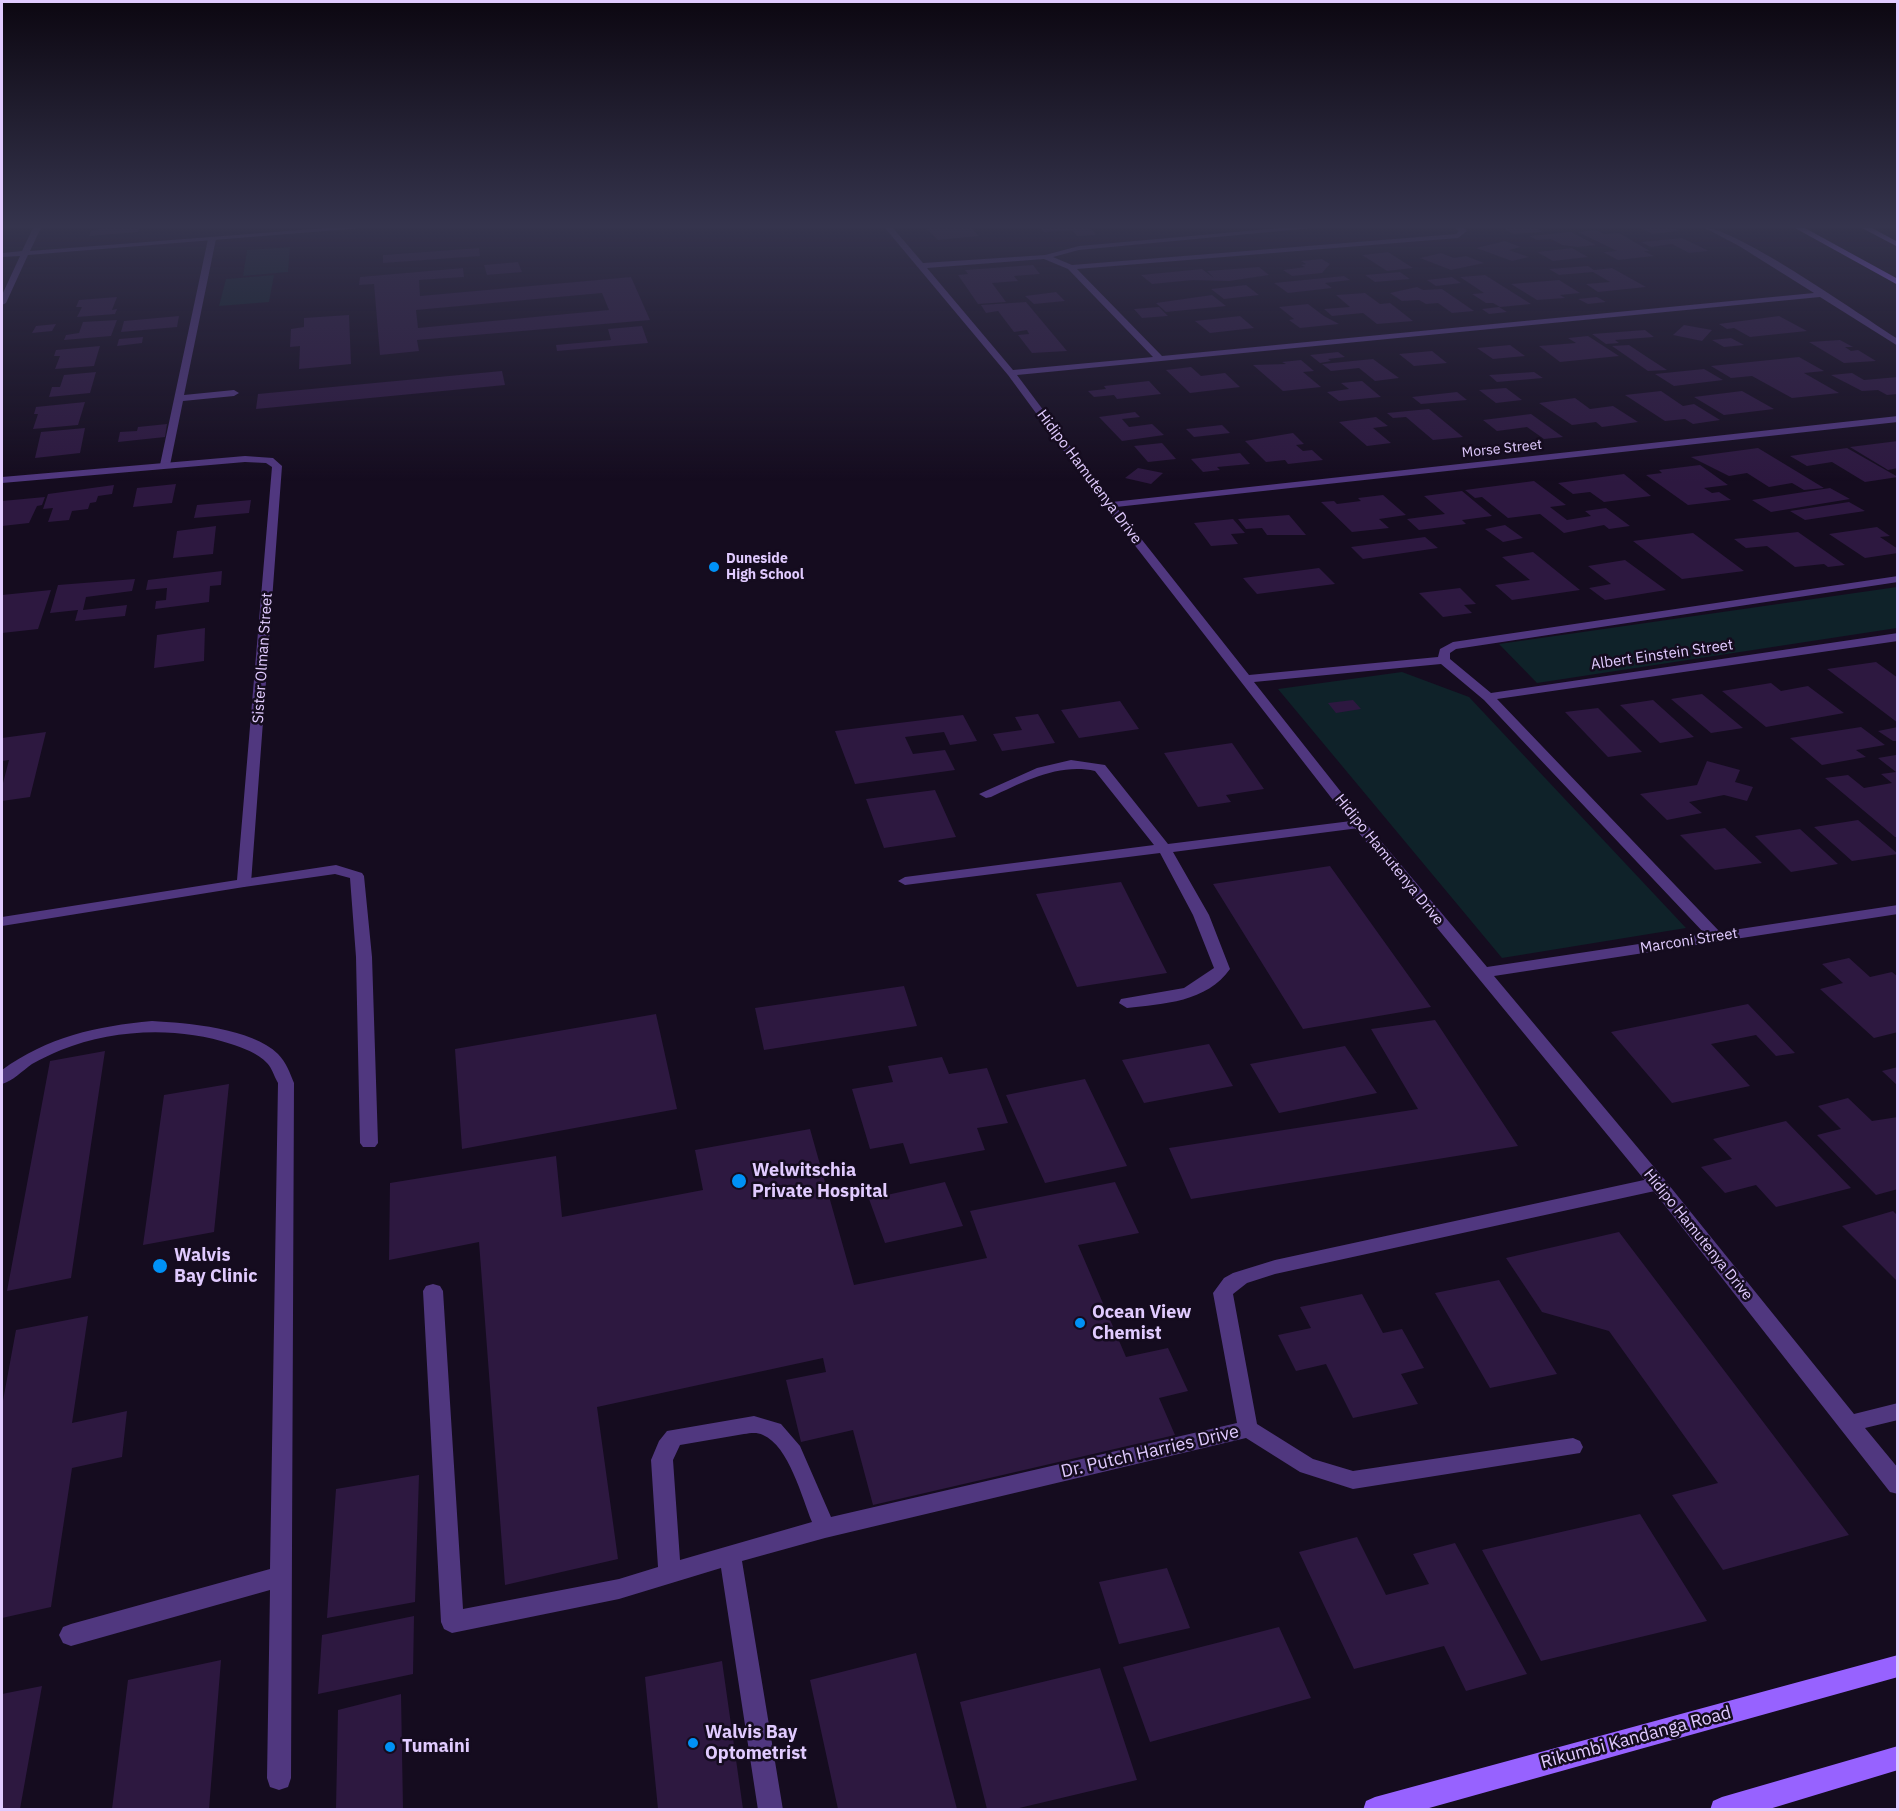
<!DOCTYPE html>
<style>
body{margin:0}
#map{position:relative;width:1899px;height:1811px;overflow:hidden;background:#150c1f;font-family:"IBM Plex Sans",sans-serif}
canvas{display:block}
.frame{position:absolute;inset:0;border:3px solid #e1cbff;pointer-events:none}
</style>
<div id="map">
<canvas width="1899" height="1811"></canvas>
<div class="frame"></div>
</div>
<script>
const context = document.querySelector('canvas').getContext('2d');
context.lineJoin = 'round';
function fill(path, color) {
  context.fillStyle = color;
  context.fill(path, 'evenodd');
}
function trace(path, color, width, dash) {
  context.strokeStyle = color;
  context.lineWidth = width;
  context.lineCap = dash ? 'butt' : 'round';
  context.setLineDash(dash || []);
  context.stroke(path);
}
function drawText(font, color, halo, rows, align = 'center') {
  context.font = font + ' "IBM Plex Sans",sans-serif';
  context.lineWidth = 5;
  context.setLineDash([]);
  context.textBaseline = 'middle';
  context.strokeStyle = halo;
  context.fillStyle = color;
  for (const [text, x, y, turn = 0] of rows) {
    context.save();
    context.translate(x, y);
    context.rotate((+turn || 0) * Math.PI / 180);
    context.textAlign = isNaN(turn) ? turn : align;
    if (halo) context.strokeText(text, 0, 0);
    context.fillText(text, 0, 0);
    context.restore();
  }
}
fill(new Path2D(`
 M290,247L288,272L243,276L247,250Z
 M274,275L269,302L219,306L226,279Z
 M1897,587V628L1537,683L1499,644Z
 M1402,672L1469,697L1686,928L1502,958L1278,689Z`), '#0f2229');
fill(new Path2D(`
 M103,228H139L138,232L89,236L91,231Z
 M926,228H971L979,236L938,240Z
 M1041,228H1090L1096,235L1077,236L1072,230L1044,232Z
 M1503,228H1536L1542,232L1513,234Z
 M1641,228H1673L1679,231L1652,234Z
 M1596,230L1604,234L1619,233L1650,251H1644L1654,256L1618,260L1603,252L1617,251L1578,232Z
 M1571,232L1596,245L1578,247L1562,245L1551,239L1537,240L1529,236Z
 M1682,238L1709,251L1689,253L1672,244L1651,247L1641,242Z
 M1505,241L1521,247L1509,250L1529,257L1512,261L1476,248Z
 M479,248L480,256L383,263V255Z
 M1572,248L1588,257L1553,261L1537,252Z
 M1388,252L1413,268L1387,271L1362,255Z
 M1441,253L1454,258L1466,256L1484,263L1451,270L1420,258Z
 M1322,259L1330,264L1322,273L1292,276L1283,270L1305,267L1301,265L1306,264L1301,261Z
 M518,262L522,272L487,275L484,265Z
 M1033,265L1040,274L1014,276L1018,281L992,283L1006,302L978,304L958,275L968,274L965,270Z
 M1588,266L1594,270L1612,268L1646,287L1598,292L1586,284L1610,282L1593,272L1559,275L1549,269Z
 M1259,267L1269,275L1229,281L1193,280L1152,284L1141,275L1202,269L1214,278L1207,271Z
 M463,268L464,277L419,280L420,296L631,277L650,320L417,340L419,351L380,355L374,284L359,285L360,277ZM602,293L609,310L418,328L416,310Z
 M1400,272L1410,279L1375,282L1365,275Z
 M1485,275L1531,304L1500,307L1493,303H1486L1472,294L1484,293L1460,277Z
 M1344,276L1350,280L1325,283L1332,288L1288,293L1274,283Z
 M1452,277L1461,283L1436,286L1427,280Z
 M1559,280L1580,293L1560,295L1565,298L1537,300L1511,284Z
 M1246,285L1259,295L1224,299L1211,289Z
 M1417,287L1423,290L1442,289L1474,311L1452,313L1438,303L1426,304L1419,300L1402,301L1390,293Z
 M1056,292L1065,301L1034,304L1025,296Z
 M1365,293L1380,304L1390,303L1413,321L1377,324L1363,313L1332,316L1324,309L1350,307L1336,295Z
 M1212,295L1226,306L1166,312L1156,303Z
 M117,297L112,310L117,309L115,314L77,317L82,307H76L79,300Z
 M1597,297L1606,302L1588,304L1578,299Z
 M1026,302L1067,351L1032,353L1018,335L1029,334L1027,330L1014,332L998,311L986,313L981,305Z
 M1308,304L1324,316L1339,324L1300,328L1289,320L1294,319L1279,307Z
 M1159,307L1168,316L1142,318L1134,309Z
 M1499,307L1507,312L1489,314L1482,309Z
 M349,315L351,364L299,369L300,346L290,347L291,329L304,327V318Z
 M179,316L177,327L121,332L124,321Z
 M1240,316L1254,328L1210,333L1195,321Z
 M1779,316L1807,331L1750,337L1734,328L1727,329L1719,324Z
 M117,320L111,336L64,340L66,335L79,333L83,322Z
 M56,324L52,331L32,333L36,326Z
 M1684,325L1712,330L1702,341L1673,335Z
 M642,326L648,343L557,351L556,345L611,340L608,329Z
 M1645,330L1654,337L1615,340L1619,343L1606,344L1592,334Z
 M1588,336L1619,356L1560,362L1539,346L1576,343L1568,338Z
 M143,337L142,343L117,346L119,339Z
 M1731,338L1744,345L1724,347L1712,340Z
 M1840,340L1853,347H1845L1851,351L1858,350L1876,361L1844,363L1809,342Z
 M1510,345L1525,356L1493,359L1477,348Z
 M1629,345L1647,357L1667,370L1648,371L1612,346Z
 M100,346L94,366L55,369L60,356H54L56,350Z
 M1432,351L1447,363L1414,366L1399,354Z
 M1338,352L1345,357L1328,359L1331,361L1320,363L1310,355Z
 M1799,357L1824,371L1804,373L1839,393L1792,398L1752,376L1731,378L1711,366Z
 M1373,359L1399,378L1375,381L1359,368L1331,371L1322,364Z
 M1301,360L1314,371L1303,372L1321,387L1283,391L1253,365L1286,364L1282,362Z
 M1191,367L1201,376L1225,373L1240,387L1190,393L1166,370Z
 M1704,369L1723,380L1674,386L1655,374Z
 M502,371L505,385L256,409L258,394Z
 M96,372L90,393L49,397L52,387H60L64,375Z
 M1534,372L1543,378L1497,382L1489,375Z
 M1852,373L1864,380L1898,377V394L1887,395L1878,390L1862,391L1831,375Z
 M1149,381L1161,394L1117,399L1114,395L1094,397L1088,391L1106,389L1104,386Z
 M1362,381L1381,397L1339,401L1327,392L1349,389L1341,383Z
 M1506,388L1522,400L1496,403L1479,390Z
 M1661,391L1683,406L1694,404L1720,420L1693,424L1685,419L1665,421L1625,395Z
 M1742,391L1774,409L1724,415L1694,397Z
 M1457,392L1467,400L1421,404L1412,397Z
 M1575,398L1590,409L1613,406L1638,422L1602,427L1596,422L1572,425L1539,403Z
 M85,402L78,425L33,429L38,414H34L36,407Z
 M1429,409L1463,437L1433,440L1406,417L1393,418L1387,413Z
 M1135,412L1140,417L1122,419L1129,427L1152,424L1164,435L1122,441L1099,417Z
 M1531,414L1563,437L1544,439L1527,427L1497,431L1483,420Z
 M1376,417L1388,426L1373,428L1391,443L1367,446L1339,422Z
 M167,424L165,437L118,442L120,432L137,431L138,427Z
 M1222,425L1230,433L1194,437L1186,429Z
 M85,428L80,453L35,458L41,432Z
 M1293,433L1304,444L1296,445L1303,451L1312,450L1323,460L1288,464L1285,460L1266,462L1245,441Z
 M1898,441V468L1888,470L1850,447Z
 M1162,443L1176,459L1148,462L1134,446Z
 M1758,448L1824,488L1804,490L1792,483L1769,487L1747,473L1729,476L1691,457Z
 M1847,448L1898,477L1865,482L1832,462L1807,466L1790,456Z
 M1240,453L1250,464L1217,467L1220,470L1203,472L1191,459Z
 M1700,465L1728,485L1704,488L1712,493L1719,492L1731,500L1688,505L1646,475L1662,473L1659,470Z
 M1138,468L1163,473L1151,484L1125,478Z
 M1624,474L1651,496L1604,502L1590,492L1573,494L1558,483Z
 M1534,481L1566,505L1550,507L1567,520L1591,516L1585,511L1606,508L1630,526L1609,529L1604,525L1564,533L1540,514L1508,518L1482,497L1475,498L1465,490Z
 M176,484L172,503L133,507L137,488Z
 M114,485L112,494L98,496L96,502L90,503L88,509L72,511L69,520L48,522L53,508L43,509L48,494Z
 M1830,488L1850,499L1771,512L1752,500Z
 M1462,491L1492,516L1462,520L1466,524L1419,530L1407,519L1445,514L1424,496Z
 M1383,495L1406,515L1379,519L1389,528L1352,532L1321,502L1334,501L1337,504L1361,501L1358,498Z
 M45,497L42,505L37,506L29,523L2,526V501Z
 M251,500L249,513L194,518L197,505Z
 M1849,502L1865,511L1805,520L1790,511Z
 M1289,515L1306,535H1267L1262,528L1246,529L1238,519Z
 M1233,519L1245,533L1231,534L1238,544L1211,546L1194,523Z
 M1505,525L1523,538L1503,542L1485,529Z
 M216,526L213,554L173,558L177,531Z
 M1877,527L1890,536L1880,537L1898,549V553L1865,558L1829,534Z
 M1798,532L1845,565L1828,567L1824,564L1795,567L1767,546L1746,548L1734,539Z
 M1693,533L1744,571L1682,579L1633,541Z
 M1425,537L1438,548L1363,559L1351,547Z
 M1533,552L1580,590L1512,600L1495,585L1530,580L1502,557Z
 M1625,560L1666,590L1605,600L1589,588L1611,584L1588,566Z
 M1319,568L1335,584L1257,594L1243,578Z
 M222,571L221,585L210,586L209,602L155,609L156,601L166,600L167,588L146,590L148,580Z
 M135,579L132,591L86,597L83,610L127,605L125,616L75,621L78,610L50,613L58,585Z
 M1460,588L1476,604L1464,605L1472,613L1443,617L1419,593Z
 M51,590L38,629L2,633V595Z
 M205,628L204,661L154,668L157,635Z
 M1876,662L1898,678V723L1827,669Z
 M1771,683L1781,691L1808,686L1844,713L1766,727L1722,691Z
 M1702,694L1743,728L1711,733L1671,699Z
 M1353,700L1361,709L1336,713L1328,703Z
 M1653,700L1694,737L1660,743L1620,705Z
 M1120,701L1139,729L1079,738L1061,710Z
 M1598,708L1642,752L1608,757L1565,712Z
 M1038,714L1055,743L1002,751L993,734L1022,730L1015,717Z
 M963,715L977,741L950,745L944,732L905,737L913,754L945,750L955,770L855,784L835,731Z
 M1861,727L1885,745L1856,750L1866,757L1822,765L1790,738Z
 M1898,727V741H1893L1878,731Z
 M46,732L30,797L2,801V787L9,760L2,761V738Z
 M1232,743L1264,789L1226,795L1231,802L1198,807L1164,753Z
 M1896,755L1898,837H1895L1825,778L1848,775L1864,788L1892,783L1881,774L1896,772L1878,758Z
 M1707,761L1740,770L1735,782L1753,787L1747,801L1724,795L1689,802L1702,813L1667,820L1640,794L1697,785Z
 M935,790L956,837L884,848L866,799Z
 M1858,820L1898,854L1852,861L1814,827Z
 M1725,828L1762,863L1715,870L1680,835Z
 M1800,829L1838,864L1791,872L1755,836Z
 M1330,866L1431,1007L1303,1029L1213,884Z
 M1121,882L1167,973L1077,987L1036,894Z
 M1849,958L1870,977L1892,972L1898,977V1032L1874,1038L1820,989L1843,983L1822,964Z
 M904,986L917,1026L764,1050L755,1008Z
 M1748,1004L1795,1053L1776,1056L1756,1035L1711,1044L1750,1086L1672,1103L1611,1032Z
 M656,1014L677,1109L462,1149L455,1049Z
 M1435,1020L1518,1146L1191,1199L1169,1148L1418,1109L1371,1029Z
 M1209,1044L1233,1086L1144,1103L1122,1060Z
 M1345,1046L1377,1093L1279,1113L1250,1064Z
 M105,1051L71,1278L7,1291L50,1061Z
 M942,1057L949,1074L987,1068L1008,1123L977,1128L985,1150L910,1164L903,1143L870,1149L852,1089L893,1082L888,1066Z
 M1898,1067V1086L1882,1071Z
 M1085,1079L1127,1166L1045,1183L1006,1095Z
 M229,1084L214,1232L143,1245L164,1095Z
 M1848,1098L1872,1121L1898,1117V1189L1876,1195L1817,1135L1841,1129L1818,1106Z
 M1786,1121L1851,1188L1776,1207L1756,1185L1725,1193L1701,1167L1732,1159L1713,1139Z
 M810,1129L854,1285L987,1258L970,1211L1115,1182L1139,1233L1078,1245L1126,1357L1168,1348L1188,1391L1159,1398L1175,1435L873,1505L853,1430L801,1442L786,1380L826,1372L823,1358L597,1407L618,1559L505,1585L479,1242L389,1260L390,1183L556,1156L562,1217L703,1190L695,1150Z
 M945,1182L963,1226L885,1243L869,1199Z
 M1893,1211L1898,1216V1282L1842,1226Z
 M1619,1232L1849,1535L1723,1570L1672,1495L1718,1483L1609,1331L1542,1312L1506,1258Z
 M1499,1280L1557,1374L1490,1388L1435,1293Z
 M1362,1294L1383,1333L1402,1329L1424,1368L1401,1374L1418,1404L1353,1418L1326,1364L1296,1371L1278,1335L1311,1328L1300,1307Z
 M88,1316L72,1423L127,1411L122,1457L72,1468L51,1607L2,1618V1406L16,1330Z
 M419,1475L415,1602L327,1618L336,1489Z
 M1640,1514L1707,1621L1541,1661L1482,1550Z
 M1357,1537L1386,1595L1429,1584L1413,1554L1455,1543L1527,1674L1466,1691L1444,1646L1354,1669L1299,1552Z
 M1167,1568L1190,1628L1119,1644L1099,1582Z
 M414,1616L413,1674L318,1694L322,1635Z
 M1279,1627L1311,1698L1150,1742L1123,1667Z
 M916,1653L957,1809H838L810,1680Z
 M221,1660L209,1809H112L128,1680Z
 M722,1661L743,1809H658L645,1677Z
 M1100,1668L1137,1780L1015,1809H987L960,1702Z
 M42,1686L20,1809H2V1694Z
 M401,1694L403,1809H336L338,1710Z`), '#2d1840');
fill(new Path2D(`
 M212,237L216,239L184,395L234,390L239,393L234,396L183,401L170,465L165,468L160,465L208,239Z
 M1071,760L1105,765L1168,844L1359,820L1366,824L1359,828L1173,852L1209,915L1230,969C1207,1002 1163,1004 1127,1008L1119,1003L1121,999L1184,988L1214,968L1193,915L1160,853L905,885L898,881L905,877L1154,845L1095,771C1058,763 1024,782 991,797L986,798L979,794L1037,768Z
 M336,865L362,873L364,876L372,957L378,1143L375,1147H363L360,1143L356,957L350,878L335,874L244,887L237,883L244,879Z
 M152,1021C187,1023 252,1028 278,1054C286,1062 290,1073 294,1083L291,1778L288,1787L279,1790L270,1787L267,1778L270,1590L71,1646L63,1643L59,1635L63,1627L71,1624L270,1569L278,1083C274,1076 272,1068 267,1063C258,1053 243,1048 231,1044C177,1026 113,1029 61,1050C51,1054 41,1059 32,1064C22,1071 13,1081 2,1084V1070C47,1037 97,1026 152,1021Z
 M1658,1177L1664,1179L1667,1184L1664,1189L1275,1274L1247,1283L1233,1294L1257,1424L1313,1459L1353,1471L1573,1438L1580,1441L1583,1447L1580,1453L1353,1489L1300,1472L1246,1438L825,1538L742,1561L783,1810H758L721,1568L619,1599L452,1633L444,1629L441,1622L423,1291L426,1286L433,1284L440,1286L443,1291L463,1609L619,1579L658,1567L651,1460L659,1441L667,1431L754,1416L781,1424L800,1446L831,1517L1237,1423L1213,1293L1224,1278L1233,1273L1275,1260ZM744,1434C751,1433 757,1432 763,1435C789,1446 802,1498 812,1522L680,1560L673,1460L680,1445Z`), '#50377f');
fill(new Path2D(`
 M33,228H41L30,251L326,228H362L28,255L6,303L2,305V295L20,256L2,257V253L22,251Z
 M885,228H893L923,263L1045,255L1079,246L1280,228H1312L1079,250L1053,257L1072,265L1456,234L1459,231L1455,228H1464L1467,231L1458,238L1077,269L1162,356L1814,293L1739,246L1705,228C1737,228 1863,317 1898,339V346L1820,297L1017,375L1112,502L1898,416V422L1116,507L1249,675L1438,657L1440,649L1453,642L1898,576V582L1456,649L1450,653V659L1491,693L1898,633V641L1497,699L1720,932L1898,905V914L1494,976L1664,1179L1854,1414L1898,1403V1420L1865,1428L1898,1468V1494L1890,1492L1652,1189L1354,827L1105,507L1008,375ZM1044,259L1068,269L1153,357L1013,370L927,268ZM1441,664L1484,700L1705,934L1487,967L1364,821L1254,682Z
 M245,456L273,458L282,466L251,883L244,887L2,926V917L237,880L272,467L266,463L245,462L2,483V477Z`), '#50377f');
fill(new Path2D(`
 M1795,228H1805L1898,279V285Z
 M1862,228H1872L1898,242V247Z
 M1898,1655V1677L1422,1810H1363L1366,1801L1375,1797Z
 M1898,1746V1770L1766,1810H1710L1713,1801L1722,1797Z`), '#9762ff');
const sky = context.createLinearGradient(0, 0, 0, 482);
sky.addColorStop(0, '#0c0711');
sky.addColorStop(0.47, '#35344d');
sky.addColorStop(1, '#35344d00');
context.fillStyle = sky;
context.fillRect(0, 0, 1899, 482);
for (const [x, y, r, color] of [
 [714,567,6,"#0091f6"],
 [739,1181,8,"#0091f6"],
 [160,1266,8,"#0091f6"],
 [1080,1323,6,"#0091f6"],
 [693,1743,6,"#0091f6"],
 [390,1747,6,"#0091f6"]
]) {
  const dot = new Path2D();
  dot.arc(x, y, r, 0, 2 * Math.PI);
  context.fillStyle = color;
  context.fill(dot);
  trace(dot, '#150c1f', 2);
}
drawText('14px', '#e1cbff', '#150c1f', [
 ["Morse Street",1502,449,-6]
]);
drawText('bold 14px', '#e1cbff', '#150c1f', [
 ["Duneside",726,559],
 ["High School",726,575]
], 'left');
drawText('15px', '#e1cbff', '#150c1f', [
 ["Hidipo Hamutenya Drive",1089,477,53],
 ["Albert Einstein Street",1662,655,-8],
 ["Sister Olman Street",263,658,-86],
 ["Hidipo Hamutenya Drive",1389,860,51],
 ["Marconi Street",1689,941,-9],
 ["Hidipo Hamutenya Drive",1698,1235,51]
]);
drawText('bold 18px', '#e1cbff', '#150c1f', [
 ["Welwitschia",752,1171],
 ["Private Hospital",752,1192],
 ["Walvis",174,1256],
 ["Bay Clinic",174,1277],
 ["Ocean View",1092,1313],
 ["Chemist",1092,1334],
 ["Walvis Bay",705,1733],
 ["Optometrist",705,1754],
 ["Tumaini",402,1747]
], 'left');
drawText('18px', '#e1cbff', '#150c1f', [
 ["Dr. Putch Harries Drive",1150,1452,-13],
 ["Rikumbi Kandanga Road",1636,1738,-15]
]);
</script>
